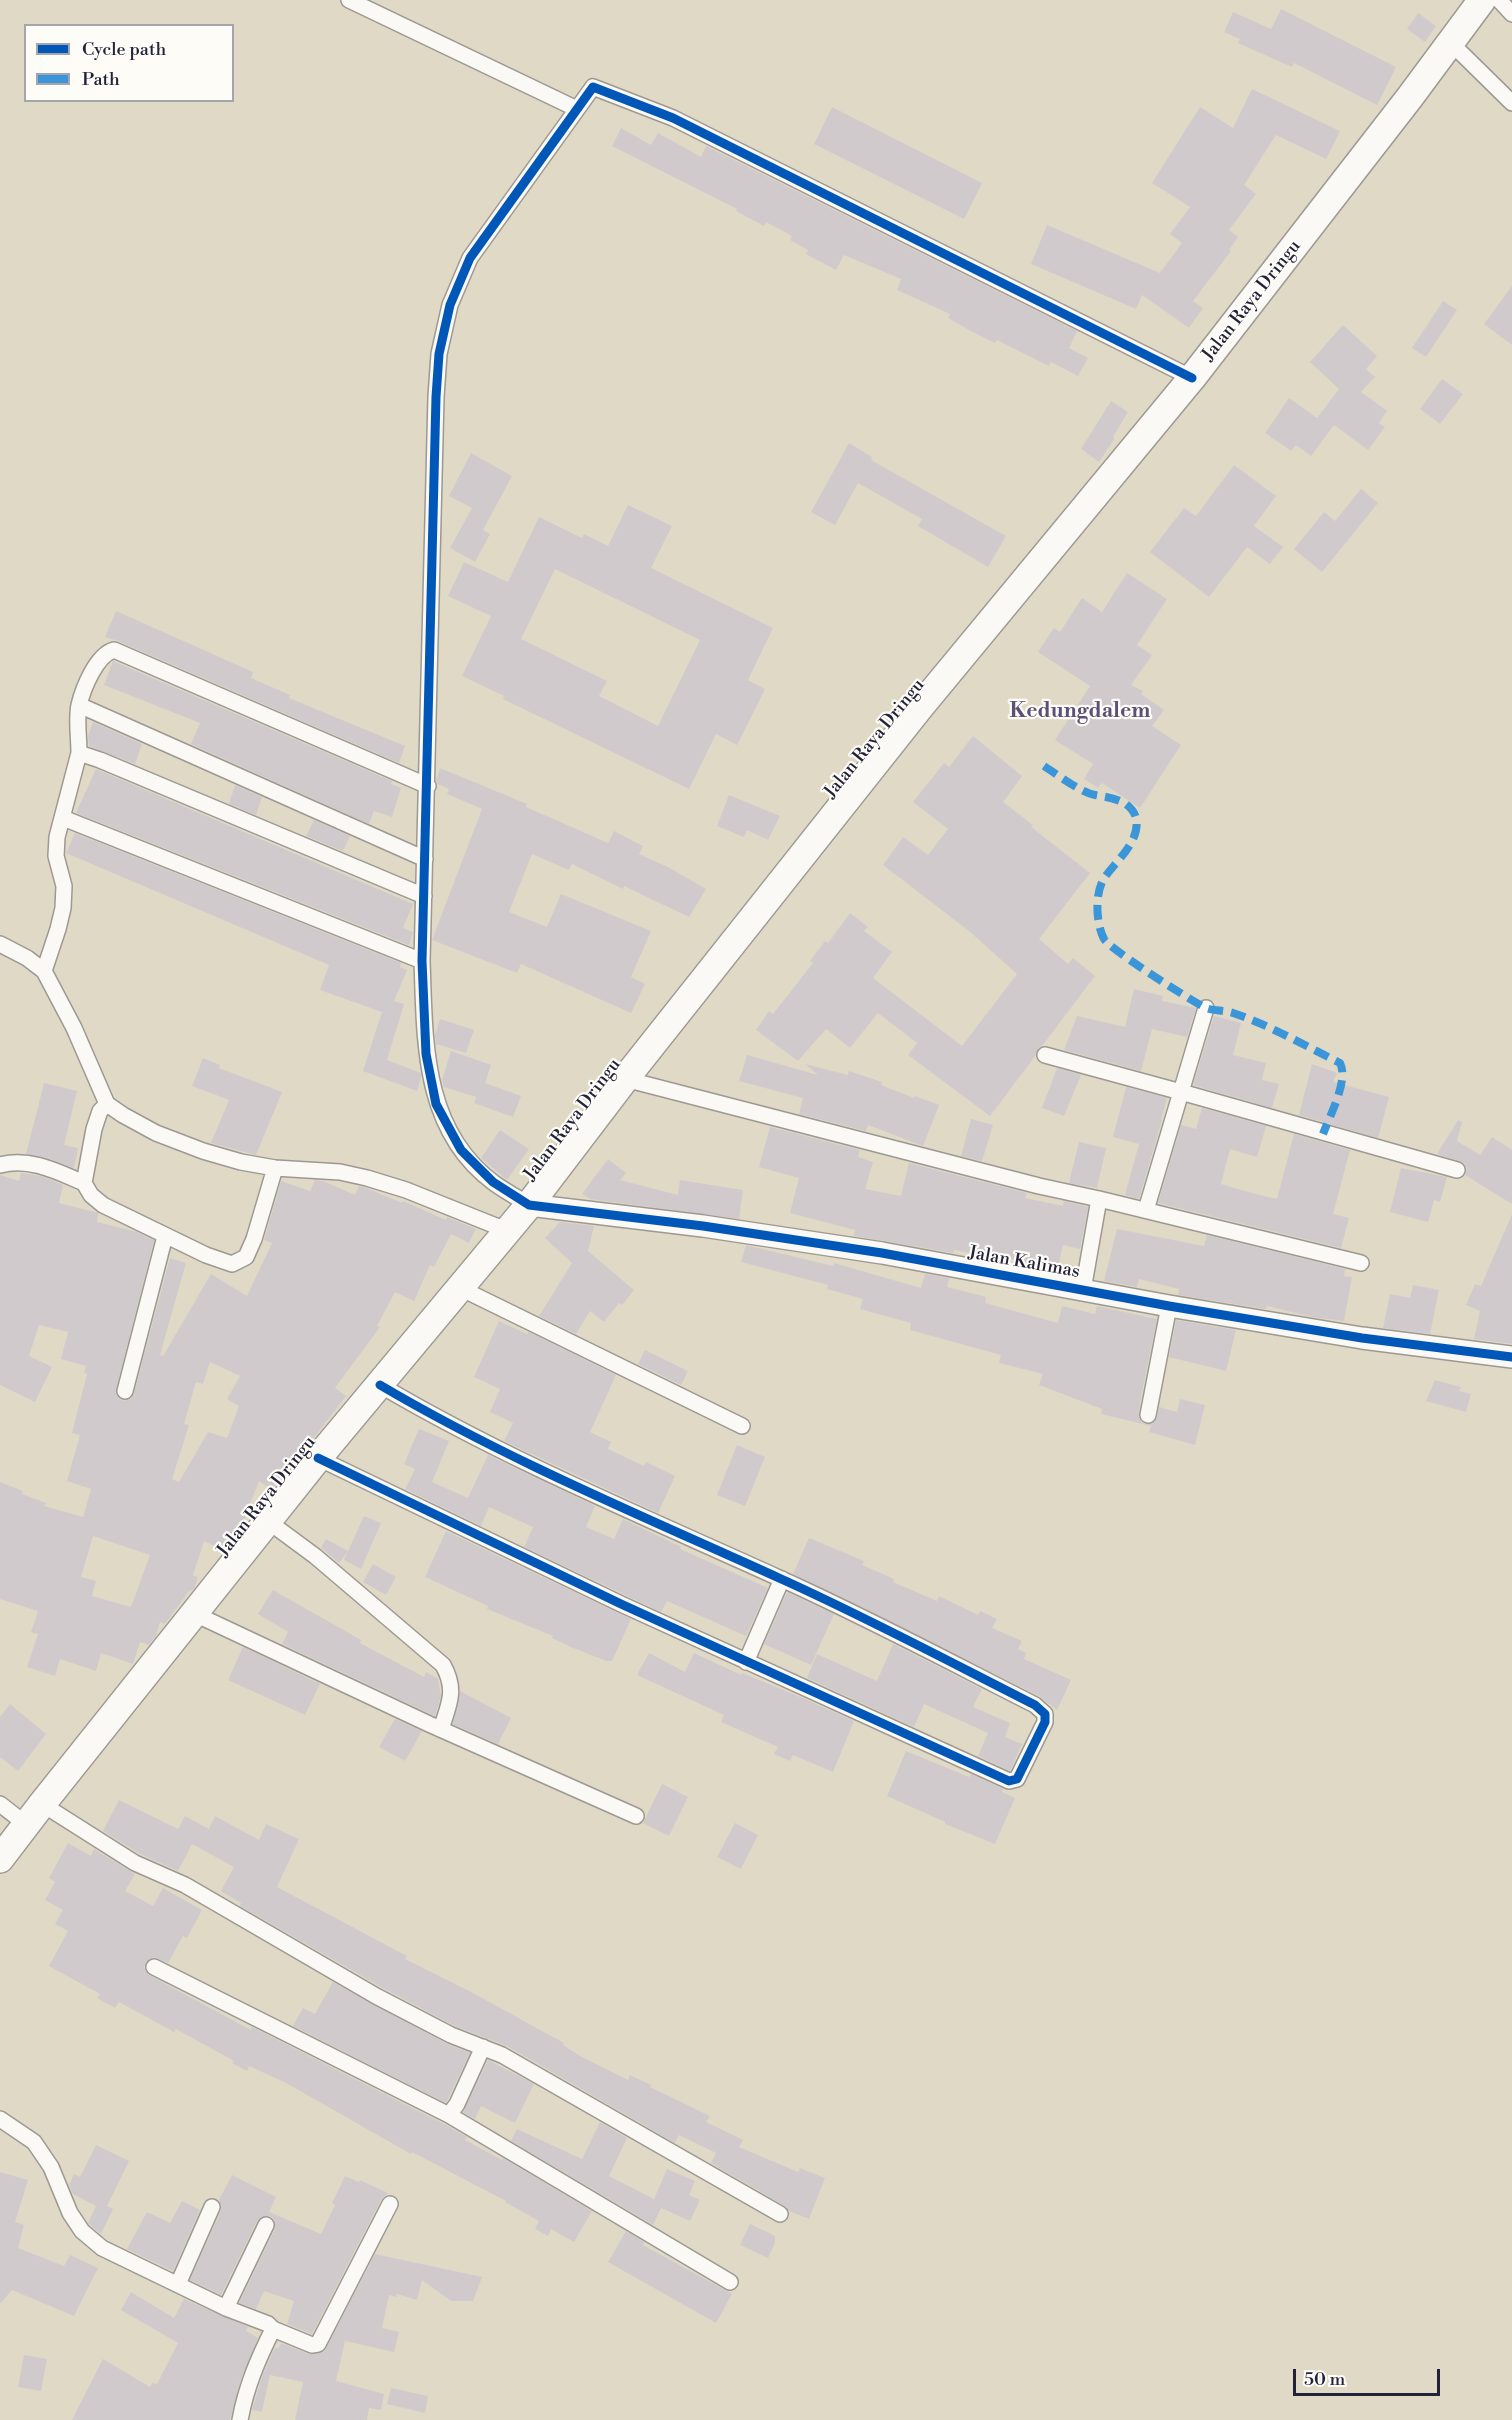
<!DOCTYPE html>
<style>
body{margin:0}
#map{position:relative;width:1512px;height:2420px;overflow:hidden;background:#e0d9c6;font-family:"Libre Bodoni",serif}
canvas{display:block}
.legend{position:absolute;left:24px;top:24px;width:210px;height:78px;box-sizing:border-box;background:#fdfcf7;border:2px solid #a5a5ac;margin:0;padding:8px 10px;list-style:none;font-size:18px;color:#22223b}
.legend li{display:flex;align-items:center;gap:12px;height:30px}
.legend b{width:30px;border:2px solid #a5a5ac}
.scale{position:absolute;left:1293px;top:2369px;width:147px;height:27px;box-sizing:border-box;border:3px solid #22223b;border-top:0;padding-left:8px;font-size:18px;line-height:21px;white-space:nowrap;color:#22223b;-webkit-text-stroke:4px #fdfcf7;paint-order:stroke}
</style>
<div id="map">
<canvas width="1512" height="2420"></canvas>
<ul class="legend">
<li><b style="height:8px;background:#0057b8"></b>Cycle path</li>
<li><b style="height:8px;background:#3b95d9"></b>Path</li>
</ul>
<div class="scale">50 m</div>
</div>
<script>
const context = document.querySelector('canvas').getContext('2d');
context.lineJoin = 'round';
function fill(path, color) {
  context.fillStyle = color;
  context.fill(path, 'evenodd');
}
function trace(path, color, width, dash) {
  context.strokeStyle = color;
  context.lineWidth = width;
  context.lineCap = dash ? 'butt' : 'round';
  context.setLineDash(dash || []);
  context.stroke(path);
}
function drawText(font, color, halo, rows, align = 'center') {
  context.font = font + ' "Libre Bodoni",serif';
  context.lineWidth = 4.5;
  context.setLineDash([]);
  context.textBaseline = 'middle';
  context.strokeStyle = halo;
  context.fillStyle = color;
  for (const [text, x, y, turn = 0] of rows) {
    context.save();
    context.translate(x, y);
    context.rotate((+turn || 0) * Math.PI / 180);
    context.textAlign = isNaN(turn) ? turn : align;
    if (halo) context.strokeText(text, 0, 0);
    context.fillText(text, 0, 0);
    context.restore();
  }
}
fill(new Path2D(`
 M1281,9L1396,67L1377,105L1294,63L1292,67L1238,43L1240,39L1224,32L1233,12L1271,29Z
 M1418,13L1436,26L1425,42L1407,29Z
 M1252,89L1340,131L1326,159L1276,135L1244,185L1256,194L1229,230L1238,237L1229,250L1231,251L1193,301L1203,308L1189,328L1142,295L1136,309L1031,264L1047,225L1160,273L1182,243L1170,234L1190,207L1152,183L1200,107L1233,128Z
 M832,107L982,183L964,219L814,144Z
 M621,128L651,145L658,133L701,157L706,146L1077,331L1069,348L1088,358L1078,376L1051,362L1049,366L997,340L995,343L971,331L948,318L950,314L897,290L901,279L844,255L836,270L806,254L808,250L790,240L792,236L766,222L764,226L736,211L737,209L612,146Z
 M1512,286V345L1484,324Z
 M1443,301L1457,310L1426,357L1412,348Z
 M1343,325L1377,356L1366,369L1375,377L1361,392L1387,411L1379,423L1385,427L1368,450L1334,425L1311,456L1296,445L1291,451L1265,433L1289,398L1317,418L1339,389L1310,362Z
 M1442,379L1463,394L1440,424L1420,409Z
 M1111,401L1128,412L1113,437L1115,438L1099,462L1081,449Z
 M849,443L872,457L871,460L1006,536L988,567L918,526L922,519L858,483L835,525L811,512Z
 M471,453L512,476L483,530L490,534L475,562L450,548L472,508L449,496Z
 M1234,465L1276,496L1254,526L1283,547L1270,564L1247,547L1209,597L1150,552L1184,508L1196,516Z
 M1361,489L1378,503L1322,572L1294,549L1324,512L1335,521Z
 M628,505L672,526L651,568L773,628L748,680L765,689L737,745L716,734L689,789L503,699L504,696L462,676L491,616L448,596L464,562L508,582L539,517L582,538L584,534L608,546ZM555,569L700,640L658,726L599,696L607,681L521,639Z
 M1127,573L1167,599L1137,645L1152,655L1131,685L1143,691L1141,694L1164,710L1152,726L1181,745L1140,808L1102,783L1098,788L1084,779L1093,764L1055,740L1090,686L1038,652L1054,628L1060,632L1082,598L1102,612Z
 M116,611L253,672L251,678L290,695L289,698L405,746L399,763L118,641L105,637Z
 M113,661L392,781L391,784L401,788L392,817L374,811L369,824L191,744L200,723L104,685Z
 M93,722L142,744L135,764L89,746L88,736Z
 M973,736L1022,776L1003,802L1033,825L1031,827L1090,873L1039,939L1068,964L1073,958L1095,976L1042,1046L1038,1049L1036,1055L990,1116L908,1055L917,1043L878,1013L850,1048L826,1029L798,1061L756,1030L769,1011L773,1014L813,963L810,961L825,941L828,943L850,913L868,927L864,931L892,952L873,978L962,1046L1017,974L969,931L883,865L903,837L928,855L948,829L913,802L944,763L949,767Z
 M440,768L527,804L526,807L608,843L614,831L643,846L639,854L668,867L706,889L689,917L624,886L623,889L572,864L569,870L532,854L509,912L547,927L561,894L651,931L631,977L645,984L631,1013L521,964L517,973L432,940L482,809L447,794L449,789L438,784L436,781Z
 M96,769L413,904L403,928L413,932L409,945L76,813Z
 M235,785L262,797L256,815L229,804Z
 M729,795L780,816L768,840L747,830L744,837L717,826Z
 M314,820L350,836L343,851L306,836Z
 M75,833L401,963L400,967L407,970L394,1001L404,1004L387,1060L421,1073V1077L417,1091L363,1071L382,1012L320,990L329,965L66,853Z
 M1134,989L1163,996L1162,1001L1196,1008L1187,1037L1152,1029L1141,1071L1064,1050L1077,1016L1125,1027Z
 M1214,1016L1241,1023L1233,1055L1266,1063L1262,1080L1279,1084L1272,1108L1193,1085Z
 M440,1019L474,1030L466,1053L436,1044L435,1035Z
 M451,1051L491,1065L485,1083L521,1096L513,1117L474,1103L476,1097L444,1087L442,1080Z
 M747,1055L818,1075L805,1064L848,1075L849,1071L882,1082L881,1085L914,1098L915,1096L939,1105L923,1146L868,1125L866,1131L799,1114L803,1098L739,1081Z
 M203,1058L220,1065L219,1068L282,1092L256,1155L211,1143L229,1100L192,1086Z
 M1312,1064L1337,1073L1333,1082L1389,1097L1378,1138L1299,1115Z
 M1057,1068L1081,1075L1064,1116L1042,1108Z
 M44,1083L77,1091L64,1145L78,1148L74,1168L47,1158L26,1154Z
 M1126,1087L1167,1098L1161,1120H1162L1139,1199L1125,1195L1139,1144L1113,1137Z
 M1202,1108L1266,1126L1257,1157L1230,1149L1221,1184L1248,1192L1277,1199L1294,1134L1350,1150L1333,1214L1349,1218L1341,1248L1158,1203L1181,1125L1196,1129Z
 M971,1119L993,1125L982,1161L961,1156Z
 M1458,1120L1462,1122L1457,1141L1480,1155L1492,1137L1512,1150V1204L1465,1175L1467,1168L1464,1163L1437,1154Z
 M770,1127L860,1150L858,1157L873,1162L865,1189L901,1196L909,1163L1027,1193L1025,1198L1063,1206L1064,1201L1088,1207L1080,1249L1063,1245L1057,1272L1012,1264L1014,1259L970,1249V1253L954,1250V1253L854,1236L855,1230L790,1213L799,1178L759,1167Z
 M500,1130L529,1149L507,1180L481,1158Z
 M1079,1142L1106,1148L1097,1188L1069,1183Z
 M608,1159L626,1173L620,1180L678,1195L680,1180L743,1190L739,1219L590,1199L582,1194Z
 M1401,1168L1447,1177L1440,1202L1434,1200L1428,1222L1390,1212Z
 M21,1173L41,1176L63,1185L59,1203L98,1213L97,1222L137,1232L154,1240L116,1389L118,1397L123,1401L131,1398L134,1393L170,1258L186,1263L160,1355L163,1356L211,1274L247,1296L272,1243L264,1240L281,1181L310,1191L315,1180L323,1181L355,1195L359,1186L364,1187L402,1203L403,1201L446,1220L447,1217L476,1229L469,1243L451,1234L434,1267L430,1265L414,1301L395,1292L377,1326L380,1327L335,1388L346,1396L299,1457L296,1455L272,1490L259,1481L239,1532L238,1533L233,1532L224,1550L204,1541L193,1575L198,1577L194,1589L189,1591L165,1624L160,1622L156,1636L149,1645L140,1642L133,1664L101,1653L96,1671L60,1659L55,1676L27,1667L38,1634L31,1632L38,1611L0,1599V1482L23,1491L22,1494L46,1503L44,1506L83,1517L91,1489L67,1481L80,1435L72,1433L87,1374L84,1373L86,1366L61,1359L68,1332L39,1325L29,1356L52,1367L35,1402L0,1385V1175L19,1181ZM210,1362L240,1376L227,1399L239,1406L227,1438L208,1432L179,1482L172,1479L189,1425L184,1424L196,1382L203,1384ZM93,1536L150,1555L131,1607L92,1596L96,1581L81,1577Z
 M1512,1214V1344L1474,1339L1480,1311L1466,1305L1475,1284L1481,1286Z
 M560,1222L594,1226L588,1251L634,1290L622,1305L619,1303L604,1322L590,1311L576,1334L539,1316L572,1263L545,1238Z
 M1117,1229L1204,1246L1207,1235L1345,1269L1344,1276L1352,1277L1344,1321L1312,1317L1267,1306L1266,1309L1178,1295L1179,1289L1139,1279L1137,1287L1104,1281Z
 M746,1245L833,1266L834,1263L921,1288L925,1274L949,1278L947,1287L986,1297L985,1303L1058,1323L1062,1306L1095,1314L1097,1306L1157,1319L1140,1402L1139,1418L1142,1423L1152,1424L1157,1417L1159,1407L1177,1412L1180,1399L1205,1405L1195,1445L1149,1432L1151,1426L1101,1414L1102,1409L1039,1385L1043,1374L999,1363L1001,1355L910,1330L911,1323L860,1309L863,1299L827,1289L828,1285L741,1262Z
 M1413,1285L1439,1290L1430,1334L1383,1328L1390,1294L1410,1298Z
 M1176,1320L1236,1330L1226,1371L1169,1357Z
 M499,1321L527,1334L529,1332L616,1375L590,1432L611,1442L608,1449L644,1466L646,1462L675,1476L658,1513L504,1441L513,1423L490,1412L500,1389L474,1377Z
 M645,1350L688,1371L681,1385L638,1364Z
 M1435,1380L1461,1387L1459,1391L1471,1394L1466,1412L1426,1401Z
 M419,1429L449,1441L432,1482L468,1498L488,1455L595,1506L586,1527L614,1539L623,1519L681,1547L680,1549L768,1588L746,1636L667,1601L661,1612L524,1547L533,1527L489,1507L481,1526L405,1489L415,1469L404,1464Z
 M737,1445L765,1457L745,1506L717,1495Z
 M364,1516L381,1523L361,1569L344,1560L348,1551L339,1563L321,1548L326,1539L348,1551Z
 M446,1531L631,1619L612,1661H606L571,1647L552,1638L553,1636L487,1609L488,1606L425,1577Z
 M809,1538L864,1561L862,1565L894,1579L893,1582L937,1601L939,1596L978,1615L980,1611L997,1619L992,1628L1022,1641L1018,1649L1026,1653L1024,1659L1071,1680L1057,1710L1039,1696L793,1574Z
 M373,1564L396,1577L386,1595L363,1582Z
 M273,1590L361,1640L360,1643L424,1677L426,1672L438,1679L441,1696L435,1716L282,1644L288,1632L258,1614Z
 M787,1592L834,1614L811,1665L764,1644Z
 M893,1644L982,1689L973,1707L1010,1723L1005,1737L1022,1744L1010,1771L978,1756L988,1733L924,1704L914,1727L807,1678L817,1654L877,1681Z
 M243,1647L320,1684L305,1715L228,1680Z
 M649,1653L685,1672L694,1653L741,1675L742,1673L798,1696L854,1721L833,1772L793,1755L790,1761L774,1754L778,1747L721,1722L724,1715L637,1675Z
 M460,1691L511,1718L498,1744L453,1724Z
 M10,1704L46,1734L18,1771L0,1757V1717Z
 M395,1719L422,1731L405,1761L379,1747Z
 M906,1751L969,1777L971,1774L1003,1789L1002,1792L1015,1798L995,1844L945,1824V1822L887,1796Z
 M662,1784L688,1797L669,1836L643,1823Z
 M119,1800L178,1829L185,1816L209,1829L215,1816L259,1840L266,1824L299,1839L277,1887L407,1956L405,1959L473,1993L564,2043L563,2045L580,2056L628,2080L630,2075L651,2085L650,2087L710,2116L706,2122L743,2140L739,2147L798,2172L800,2168L825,2178L809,2219L789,2211L785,2206L711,2163L716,2153L679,2135L675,2143L507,2046L455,2026L381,1987L240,1906L241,1903L221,1891L234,1867L192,1844L178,1871L140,1854L103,1831Z
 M735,1823L758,1835L741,1869L717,1857Z
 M68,1843L91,1856L94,1849L135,1874L125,1891L153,1906L163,1888L202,1910L187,1938L183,1936L168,1963L154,1957L146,1962L144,1968L149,1975L251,2030L252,2027L444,2124L467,2137L465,2140L502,2160L503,2158L592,2211L574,2242L551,2229L548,2236L535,2229L539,2221L505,2202L506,2201L412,2152L411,2154L286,2083L249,2066L247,2071L232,2063L234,2061L176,2029L174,2032L119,2002L115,2008L97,1998L100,1994L49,1966L68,1931L55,1924L63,1910L45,1900L55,1882L49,1878Z
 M333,1982L447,2044L470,2053L446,2103L293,2026L303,2008L315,2014Z
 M488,2060L534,2084L515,2123L481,2106L475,2119L463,2112Z
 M600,2122L627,2138L609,2176L654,2199L667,2169L695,2181L689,2195L700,2200L690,2221L661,2208L653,2225L511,2141L517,2129L582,2159Z
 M96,2145L129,2161L107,2206L113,2209L101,2234L88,2223L96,2206L73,2194L69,2185L74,2174L80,2177Z
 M0,2172L28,2180L15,2222L24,2225L18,2248L64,2266L70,2255L98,2268L74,2316L12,2290L0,2304Z
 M232,2175L276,2197L269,2212L321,2234L335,2205L332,2203L345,2176L359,2182L360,2180L388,2193L381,2200L312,2334L287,2324L294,2301L264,2291L256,2309L239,2303L275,2229L274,2220L270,2216L261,2217L257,2221L221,2295L190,2280L221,2211L219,2200Z
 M182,2201L200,2210L173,2271L127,2249L147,2212L170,2223Z
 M750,2224L775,2236V2243L768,2258L740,2245Z
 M626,2231L644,2242L643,2245L732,2294L716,2323L608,2262Z
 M375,2254L482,2277L473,2301H451L422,2280L417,2300L397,2294L396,2297L389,2295L382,2328L399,2332L394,2352L345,2341L336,2381L384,2394L381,2410L369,2408L367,2420H295L303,2382L270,2375L262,2412L252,2410L262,2377L275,2347L278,2349L281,2343L309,2354L324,2352Z
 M131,2292L174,2318L184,2299L248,2327L246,2331L258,2338L240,2382L230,2420H72L103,2359L150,2387L152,2383L157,2384L178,2343L121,2310Z
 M24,2355L47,2359L41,2391L18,2387Z
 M391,2388L428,2396L425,2413L387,2404Z`), '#d1cacd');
const street = new Path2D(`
 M349,0L577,109
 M1499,0L1512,14
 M1450,42L1512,103
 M79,705L425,859
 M79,753C79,737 76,720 79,705C83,689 96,655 114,650L428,786
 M63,818L422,961
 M0,944L27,958L44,971L74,1028L107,1104L123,1115L156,1133L203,1151L241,1162L275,1168L340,1172L367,1178L406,1190L506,1230
 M44,971L58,929L63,908L64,886L56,856L57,837L79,753L100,760L424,896
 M1206,1008L1181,1092L1457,1170
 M1045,1055L1181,1092L1146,1210
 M625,1079L1039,1186L1099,1199L1083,1290
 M107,1104L100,1111L94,1129L84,1183L91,1195L103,1205L206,1255L232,1264L246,1257L254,1239L275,1168
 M0,1165C30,1157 58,1172 84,1183
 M1099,1199L1361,1263
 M529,1205C518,1198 505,1191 494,1183C422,1130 425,1041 422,961L436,397L439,354L450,305L470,258L593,87L673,118L1192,378
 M460,1288L742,1426
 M125,1391L165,1236
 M1148,1415L1169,1306
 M318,1458L621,1604L1009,1781L1017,1779L1045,1722V1714L1035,1705C950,1662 866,1617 779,1578C645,1517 507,1460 380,1385
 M269,1522L315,1556L443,1665C457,1690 449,1704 441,1729
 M195,1614L429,1724L636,1816
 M746,1662L782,1579
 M0,1804L27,1825
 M42,1804L135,1863L185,1885L376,1996L451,2035L502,2055L780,2214
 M154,1967L449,2115L730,2282
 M449,2115L457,2104L483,2047
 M0,2119L34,2142L51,2167L70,2213L82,2231L102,2248L226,2308L268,2324L273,2329C258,2359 246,2387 240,2420
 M178,2284L212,2207
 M226,2308L266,2225
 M273,2329L312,2345L318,2344L390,2204`);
const secondary = new Path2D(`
 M529,1205L703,1226L882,1253L1169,1306L1362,1338L1512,1357`);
const highway = new Path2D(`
 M0,1859L42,1804L318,1458L529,1205L625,1079L920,707L1192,378L1410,97L1482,0`);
trace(street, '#9d9992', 18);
trace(secondary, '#9d9992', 24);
trace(highway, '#9d9992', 30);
trace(street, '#faf9f6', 15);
trace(secondary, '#faf9f6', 21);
trace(highway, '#faf9f6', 27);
trace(new Path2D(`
 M1044,766C1058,775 1080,792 1095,795C1106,797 1116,798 1126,804C1130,807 1135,813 1136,818C1141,841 1116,861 1105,877C1094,892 1096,924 1104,939C1108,948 1193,1002 1206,1008C1214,1011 1224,1010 1233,1013C1269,1025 1306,1046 1340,1063C1349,1080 1330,1115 1323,1134`), '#3b95d9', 8, [15, 8]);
trace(new Path2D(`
 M1192,378L673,118L593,87L470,258L450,305L439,354L436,397L422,961L426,1054L436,1104L461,1150L493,1182L529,1205L703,1226L882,1253L1169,1306L1362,1338L1512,1357
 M318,1458L621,1604L1009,1781L1017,1779L1045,1722V1714L1035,1705C950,1662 866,1617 779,1578C645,1517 507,1460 380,1385`), '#0057b8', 9);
drawText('18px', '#22223b', '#fdfcf7', [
 ["Jalan Raya Dringu",1252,301,-52],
 ["Jalan Raya Dringu",875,739,-51],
 ["Jalan Raya Dringu",573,1120,-53],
 ["Jalan Kalimas",1024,1263,10],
 ["Jalan Raya Dringu",267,1497,-52]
]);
drawText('bold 21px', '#595276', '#fdfcf7', [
 ["Kedungdalem",1080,712]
]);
</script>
